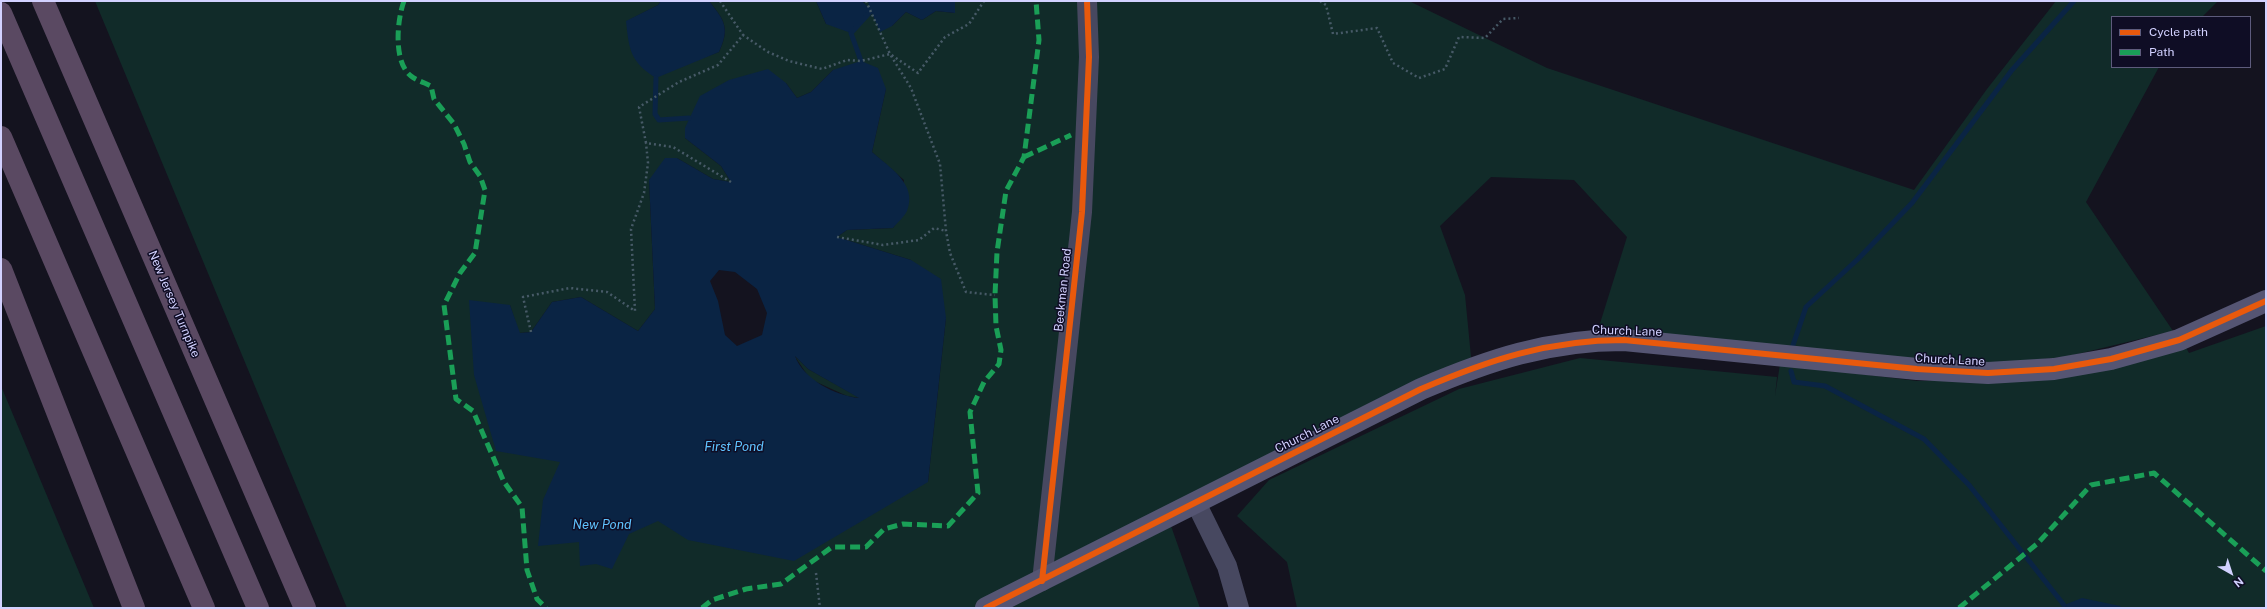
<!DOCTYPE html>
<style>
body{margin:0}
#map{position:relative;width:2267px;height:609px;overflow:hidden;background:#14131f;font-family:"Public Sans",sans-serif}
canvas{display:block}
.frame{position:absolute;inset:0;border:2px solid #d2d1ff;pointer-events:none}
.legend{position:absolute;left:2111px;top:16px;width:140px;height:52px;box-sizing:border-box;background:#0f0d25;border:1px solid #5d5b7c;margin:0;padding:5px 7px;list-style:none;font-size:12px;color:#d2d1ff}
.legend li{display:flex;align-items:center;gap:8px;height:20px}
.legend b{width:20px;border:1px solid #5d5b7c}
.north{position:absolute;left:2211px;top:553px;width:40px;height:40px;-webkit-text-stroke:3px #0f0d25;paint-order:stroke;rotate:141deg;font-size:11px;font-weight:700;line-height:16px;text-align:center;color:#d2d1ff}
.north::after{content:'';display:block;margin:auto;width:14px;height:18px;background:#d2d1ff;clip-path:polygon(50% 0,100% 100%,50% 72%,0 100%)}
</style>
<div id="map">
<canvas width="2267" height="609"></canvas>
<div class="frame"></div>
<ul class="legend">
<li><b style="height:5px;background:#e8590c"></b>Cycle path</li>
<li><b style="height:5px;background:#1a9f57"></b>Path</li>
</ul>
<div class="north">N</div>
</div>
<script>
const context = document.querySelector('canvas').getContext('2d');
context.lineJoin = 'round';
function fill(path, color) {
  context.fillStyle = color;
  context.fill(path, 'evenodd');
}
function trace(path, color, width, dash) {
  context.strokeStyle = color;
  context.lineWidth = width;
  context.lineCap = dash ? 'butt' : 'round';
  context.setLineDash(dash || []);
  context.stroke(path);
}
function drawText(font, color, halo, rows, align = 'center') {
  context.font = font + ' "Public Sans",sans-serif';
  context.lineWidth = 3;
  context.setLineDash([]);
  context.textBaseline = 'middle';
  context.strokeStyle = halo;
  context.fillStyle = color;
  for (const [text, x, y, turn = 0] of rows) {
    context.save();
    context.translate(x, y);
    context.rotate((+turn || 0) * Math.PI / 180);
    context.textAlign = isNaN(turn) ? turn : align;
    if (halo) context.strokeText(text, 0, 0);
    context.fillText(text, 0, 0);
    context.restore();
  }
}
fill(new Path2D(`
 M95,1H661L658,5L627,21L694,61L719,52C730,28 725,21 709,1H816L826,24L871,11L862,1H871V11L892,26L906,12L922,20L936,11L955,13V1H1409L1547,68L1914,190L1987,89L2056,1H2218L2202,17H2112V67H2159L2086,202L2173,331L2065,357L1989,364L1930,361L1597,333L1627,237L1574,180L1491,177L1440,226L1465,295L1472,367L986,608H347ZM833,70L886,89L872,152L904,180L898,221L893,228L847,230L837,237L911,260L946,318L928,482L474,375L510,305L519,333L531,332L552,302L581,297L638,331L655,309L649,180L677,158L713,179L731,182L721,166L685,138L786,83L797,98L811,92Z
 M2266,326V608H1297L1287,562L1237,516L1269,480L1459,389L1580,358L1777,377L1775,396L1780,364L1917,381L2051,378L2185,346L2189,353Z
 M794,355L808,369L860,398L847,396L810,379Z
 M1,386L94,608H1Z
 M1171,526L1200,608H1010Z`), '#112b29');
fill(new Path2D(`
 M661,1H709C725,21 730,28 719,52L656,78C630,62 629,49 626,21L658,5Z
 M816,1H862L871,10V1H955V13L936,11L922,20L906,12L892,26L880,32L871,11L851,33L826,24Z
 M861,61L878,68L886,89L872,152C889,167 918,184 907,211C904,217 897,223 893,228L847,230L837,237L911,260L941,279L946,318L928,482L794,561L688,540L658,521L629,534L612,569L596,564L580,566L579,542L538,546L543,500L560,462L496,451L474,375L469,300L510,305L520,333L531,332L552,302L581,297L638,331L655,309L649,180L665,158H677L713,179L731,182L721,166L685,138V128L700,96L729,80L768,69L786,83L797,98L811,92L833,70ZM719,270L735,272L757,289L767,313L762,335L737,346L725,335L718,301L710,281ZM795,356L808,369L859,398C836,396 803,379 795,356Z
 M2082,598L2120,606L2122,608H2062L2064,605Z`), '#0a2444');
trace(new Path2D(`
 M861,61L851,33L871,11V1
 M656,78L655,114L659,120L689,118
 M1793,345L1806,307L1858,259L1912,203L2012,70L2074,1
 M1791,371L1794,382L1825,386L1924,439L1969,485L2064,605`), '#0a2444', 5);
trace(new Path2D(`
 M720,1L743,35
 M866,1L890,54L911,88L940,164L946,231L950,253L966,292L995,295
 M1320,1L1326,5L1333,34L1377,28L1393,63L1419,78L1445,69L1459,37L1485,38L1503,19L1519,18
 M731,182L673,147L646,143L639,107L679,82L718,65L743,35L768,52L789,61L822,69L847,60L861,61L890,54L918,73L945,37L969,24L984,1
 M837,237L883,245L919,240L934,228L946,231
 M531,332L523,297L570,288L607,292L635,311L631,229L644,193L648,163L646,143
 M816,573L820,608`), '#475a67', 2.5, [2, 3]);
trace(new Path2D(`
 M1196,503L1227,566L1239,608
 M1042,581L1082,212L1089,57L1087,1`), '#474860', 20);
trace(new Path2D(`
 M986,608L1421,389C1489,360 1548,340 1624,340L1917,369L1988,373L2054,369L2111,359L2179,340L2266,301`), '#555573', 22);
trace(new Path2D(`
 M43,1L305,608
 M1,13L258,608
 M1,137L204,608
 M1,269L134,608`), '#5a4962', 22);
trace(new Path2D(`
 M404,1C397,20 393,62 411,76C416,80 425,83 431,86L434,99L454,124L464,144L470,162L480,176L485,190L475,253L460,273L444,305L456,399L473,411L504,482L522,507L527,570L537,599L546,608
 M1024,157L1071,135
 M702,608L712,600L746,589L781,584L832,547H866L884,529L903,524L948,526L978,493L970,412L984,382L999,364L1001,350L996,326L995,295L997,252L1006,191L1024,157L1039,40L1036,1
 M1959,608L2038,543L2091,485L2154,473L2266,571`), '#1a9f57', 5, [10, 5]);
trace(new Path2D(`
 M1042,581L1082,212L1089,57L1087,1
 M986,608L1421,389C1489,360 1548,340 1624,340L1917,369L1988,373L2054,369L2111,359L2179,340L2266,301`), '#e8590c', 6);
drawText('12px', '#d2d1ff', '#0f0d25', [
 ["Beekman Road",1063,290,-84],
 ["New Jersey Turnpike",174,304,67],
 ["Church Lane",1627,331,2],
 ["Church Lane",1950,360,3],
 ["Church Lane",1307,434,-27]
]);
drawText('italic 13px', '#5fc3ff', '#0f0d25', [
 ["First Pond",734,447],
 ["New Pond",602,525]
]);
</script>
